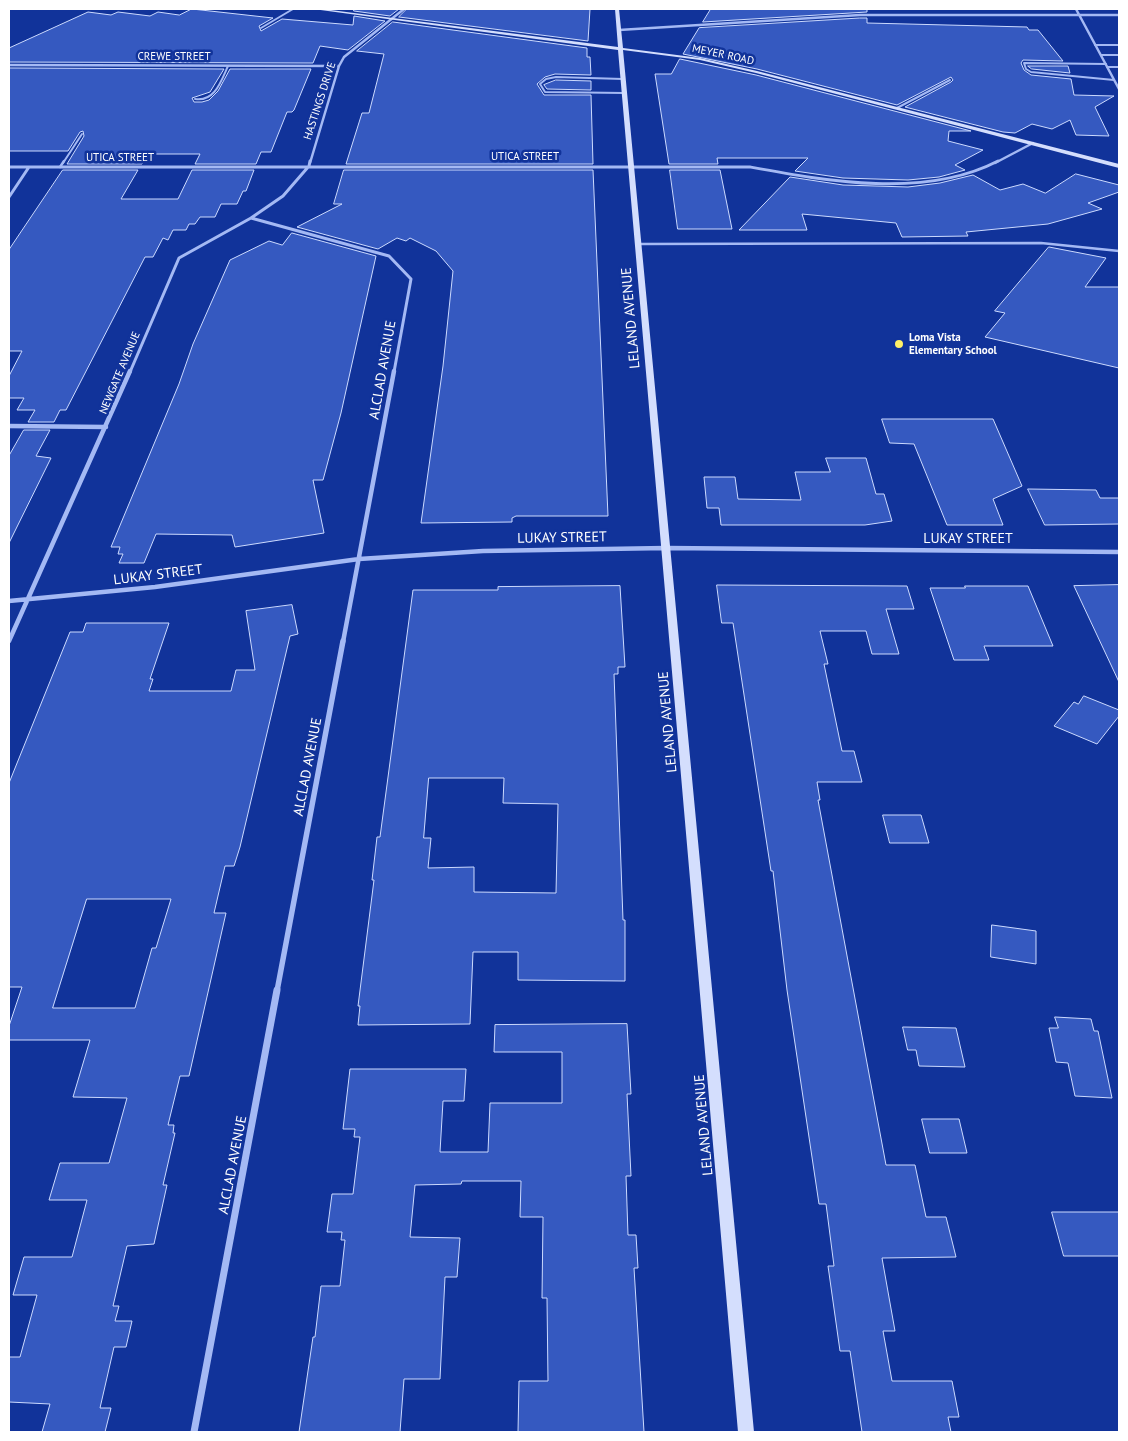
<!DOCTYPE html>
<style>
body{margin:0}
#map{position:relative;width:1128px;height:1441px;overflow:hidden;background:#11339a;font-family:"PT Sans",sans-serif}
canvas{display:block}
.frame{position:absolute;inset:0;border:10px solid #fff;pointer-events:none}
</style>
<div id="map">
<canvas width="1128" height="1441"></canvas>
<div class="frame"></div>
</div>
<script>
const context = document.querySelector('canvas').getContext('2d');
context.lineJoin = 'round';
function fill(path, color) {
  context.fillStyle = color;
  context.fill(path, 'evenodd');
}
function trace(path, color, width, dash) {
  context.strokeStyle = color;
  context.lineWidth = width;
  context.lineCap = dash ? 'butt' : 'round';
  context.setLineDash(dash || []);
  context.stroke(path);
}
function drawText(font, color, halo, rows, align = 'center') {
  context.font = font + ' "PT Sans",sans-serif';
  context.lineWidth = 5;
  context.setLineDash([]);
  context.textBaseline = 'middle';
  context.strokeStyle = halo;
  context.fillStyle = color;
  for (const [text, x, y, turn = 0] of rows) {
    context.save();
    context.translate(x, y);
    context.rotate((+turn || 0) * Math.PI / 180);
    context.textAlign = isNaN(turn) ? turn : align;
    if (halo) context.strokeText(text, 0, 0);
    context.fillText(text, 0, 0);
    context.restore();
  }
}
const building = new Path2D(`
 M192,9L273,18L259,26L261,31L282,19L353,25L354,16L385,21L348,50L320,46L313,63L9,62V48L88,12L111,15L118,12L150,16L158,12L179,15Z
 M354,9H399L390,16L354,11Z
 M407,9H590L588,41L399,17Z
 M711,9H867V12L703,22Z
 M860,18H867V23L1027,27L1029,30H1038L1063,61L1023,60L1021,63L1024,70L1031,75L1071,79L1074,95L1114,96L1095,107L1109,136L1076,135L1070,120L1052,129L1032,124L1015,133L1003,132L905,107L951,82L953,80L951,77L897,105L757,69L683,54L699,28Z
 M393,22L587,48V57H590L591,75L555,74L545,77L537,84L544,95H591L593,164H346L362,113H369L384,54L357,51Z
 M680,59L756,75L971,131H949L948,141L983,150L955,165L965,170L939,177L908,180L843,178L795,171L808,158H717L718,164H669L655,74H671Z
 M1028,66H1068L1070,73L1032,69Z
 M9,68L224,69L210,92L192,98L194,102H202L209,100L218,91L230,69H311L294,110L292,112H287L271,152H261L256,164H195L200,154H147L142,164H67L84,136L83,131L80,132L68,151H9Z
 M556,80L591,81V90L547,89L544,85Z
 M63,170H138L121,199H178L192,170H254L246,191H243L237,204H221L215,217H200L195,224H189L186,230H173L168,240L163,238L153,257H145L66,410H60L54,422H28L35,410H17L24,398H9V376L22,351H9V250Z
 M344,170H593L608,516H516L512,518V522L421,523L443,366L453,271L436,251L410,238L406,241L397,238L378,249L297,227L342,204H334Z
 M670,170H720L732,229H678Z
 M1076,174L1119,185V192L1088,203L1102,209L1048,224L966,232L968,236L902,237L896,223L802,214L807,230H739L790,177L843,185L908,187L940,183L973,175L1000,190L1023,184L1045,193Z
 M292,233L376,256L341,413L323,480H313L324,533L235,547L232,535L156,534L144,563H119L123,554H118L120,547H111L179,384L193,344L230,260L269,241L282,245Z
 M1049,247L1106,258L1085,287H1119V368L985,337L1005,313L995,311Z
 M882,419H993L1022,486L993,499L1003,525H947L914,444L890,443Z
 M24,430H50L36,456L51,458L9,543V456Z
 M826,458H866L876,494H884L892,521L865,525H721L719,508H707L704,477H735L738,499L801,500L795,472H830Z
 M1028,489L1096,490L1100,498H1119V524L1045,525Z
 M717,585L907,586L914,609H886L899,654H872L866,631H820L828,664H824L842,751H854L862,782H817L820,800H818L886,1165H915L926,1217H946L956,1257L882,1258L895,1331H883L892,1381H952L959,1417H948L951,1432H862L850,1351H840L828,1266H834L826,1204H819L787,990L773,871H771L733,623H722Z
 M1119,585V682L1074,586Z
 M620,586L625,667H618V674H614L623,920H625V981L518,980V952H473L470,1024L358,1025L360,1006H358L374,880H372L377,837H380L413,590H498V587ZM429,778H504L503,803L558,804L556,893L474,892V867L428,868L431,838H424Z
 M965,586H1028L1053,646H984L989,660H954L930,588H965Z
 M292,605L298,634L290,636L240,847L234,866H225L214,913H226L189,1076H180L168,1125H174L173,1133H175L163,1185H167L154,1244L127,1246L113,1306H119L115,1321H132L126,1347H114L100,1408H111L105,1432H42L50,1404L9,1402V1357H20L37,1295H13L24,1257H72L87,1200H49L60,1163H109L127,1098L73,1097L90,1040H9V1026L22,987H9V783L70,632H83L86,623H169L150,679H153L149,691H231L236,670H255L246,611ZM87,899H171L156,948H152L135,1008H53Z
 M1084,696L1119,710V716L1097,744L1054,726L1074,702L1078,704Z
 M883,815H921L929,843H890Z
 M992,925L1036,931V964L991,957Z
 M1055,1017L1091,1019L1094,1031H1098L1112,1098L1075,1096L1068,1063L1056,1062L1049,1028H1058Z
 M627,1024L631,1094H627L631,1176H626L628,1235H636L638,1268H634L644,1432H518L519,1381H548L547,1298H542L543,1217H520L521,1181H462L461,1184L415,1185L410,1237L460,1238L457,1277H445L440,1379H404L400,1432H299L313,1337H315L321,1286H340L345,1240H341L342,1232H327L332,1194H353L360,1137H354L355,1129H343L350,1069H466L464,1101H443L440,1152H488L490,1103H562V1052H494L495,1025Z
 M903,1027L956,1028L965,1067L919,1066L916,1050H908Z
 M922,1119H959L967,1153H930Z
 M1052,1212H1119V1256H1064Z`);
fill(building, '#3559c0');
trace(building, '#ccdafe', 1);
trace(new Path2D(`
 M261,28L293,9
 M1095,45H1119
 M1101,55H1119
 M1106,64L1024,63L1026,69L1031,72L1114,80
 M1107,67H1119
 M623,79L556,77L546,79L540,84L545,92L624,93
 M195,99C215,102 221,81 228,66
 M897,108L950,80
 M63,163L82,134`), '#a4b9f4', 2);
trace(new Path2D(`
 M60,167L64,161
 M638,244L1041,243L1119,251`), '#a4b9f4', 2.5);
trace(new Path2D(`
 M1076,9L1119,89
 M619,30L860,15H1119
 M9,65L339,66
 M310,163L339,66L344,57L404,9
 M995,163L1033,143`), '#a4b9f4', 2.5);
trace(new Path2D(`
 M9,167H750C827,181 925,199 998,161
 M9,197L29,167
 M251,218L389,256L411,279L394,372
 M130,372L179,258L251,218L283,196L309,166L310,161`), '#a4b9f4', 3);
trace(new Path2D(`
 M9,426L106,427
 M9,601L155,587L359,559L483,551L666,548L1119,552
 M9,641L130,371
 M343,642L394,371`), '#a4b9f4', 4.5);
trace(new Path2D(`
 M277,991L343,641`), '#a4b9f4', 5.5);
trace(new Path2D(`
 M194,1432L277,990`), '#a4b9f4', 7);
fill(new Path2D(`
 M313,9H323L618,47L615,9H619L623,48L700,58L757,71L1119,164V168L756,73L700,60L623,50L754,1432H738L618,50Z`), '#d4defd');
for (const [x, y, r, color] of [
 [899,344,5,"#fff067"]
]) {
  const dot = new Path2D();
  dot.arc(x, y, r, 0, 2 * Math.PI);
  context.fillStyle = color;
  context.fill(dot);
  trace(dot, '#11339a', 2);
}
drawText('11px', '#fff', '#11339a', [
 ["MEYER ROAD",723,55,12],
 ["CREWE STREET",174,57],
 ["HASTINGS DRIVE",320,101,-72],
 ["UTICA STREET",525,157],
 ["UTICA STREET",120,158],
 ["NEWGATE AVENUE",120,373,-67]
]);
drawText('bold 11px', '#fff', '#11339a', [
 ["Loma Vista",909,338],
 ["Elementary School",909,351]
], 'left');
drawText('14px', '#fff', '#11339a', [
 ["LELAND AVENUE",631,318,-95],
 ["ALCLAD AVENUE",383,370,-80],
 ["LUKAY STREET",562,538,-1],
 ["LUKAY STREET",968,539],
 ["LUKAY STREET",158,575,-7],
 ["LELAND AVENUE",668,722,-95],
 ["ALCLAD AVENUE",308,767,-79],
 ["LELAND AVENUE",704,1125,-95],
 ["ALCLAD AVENUE",233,1165,-79]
]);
</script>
